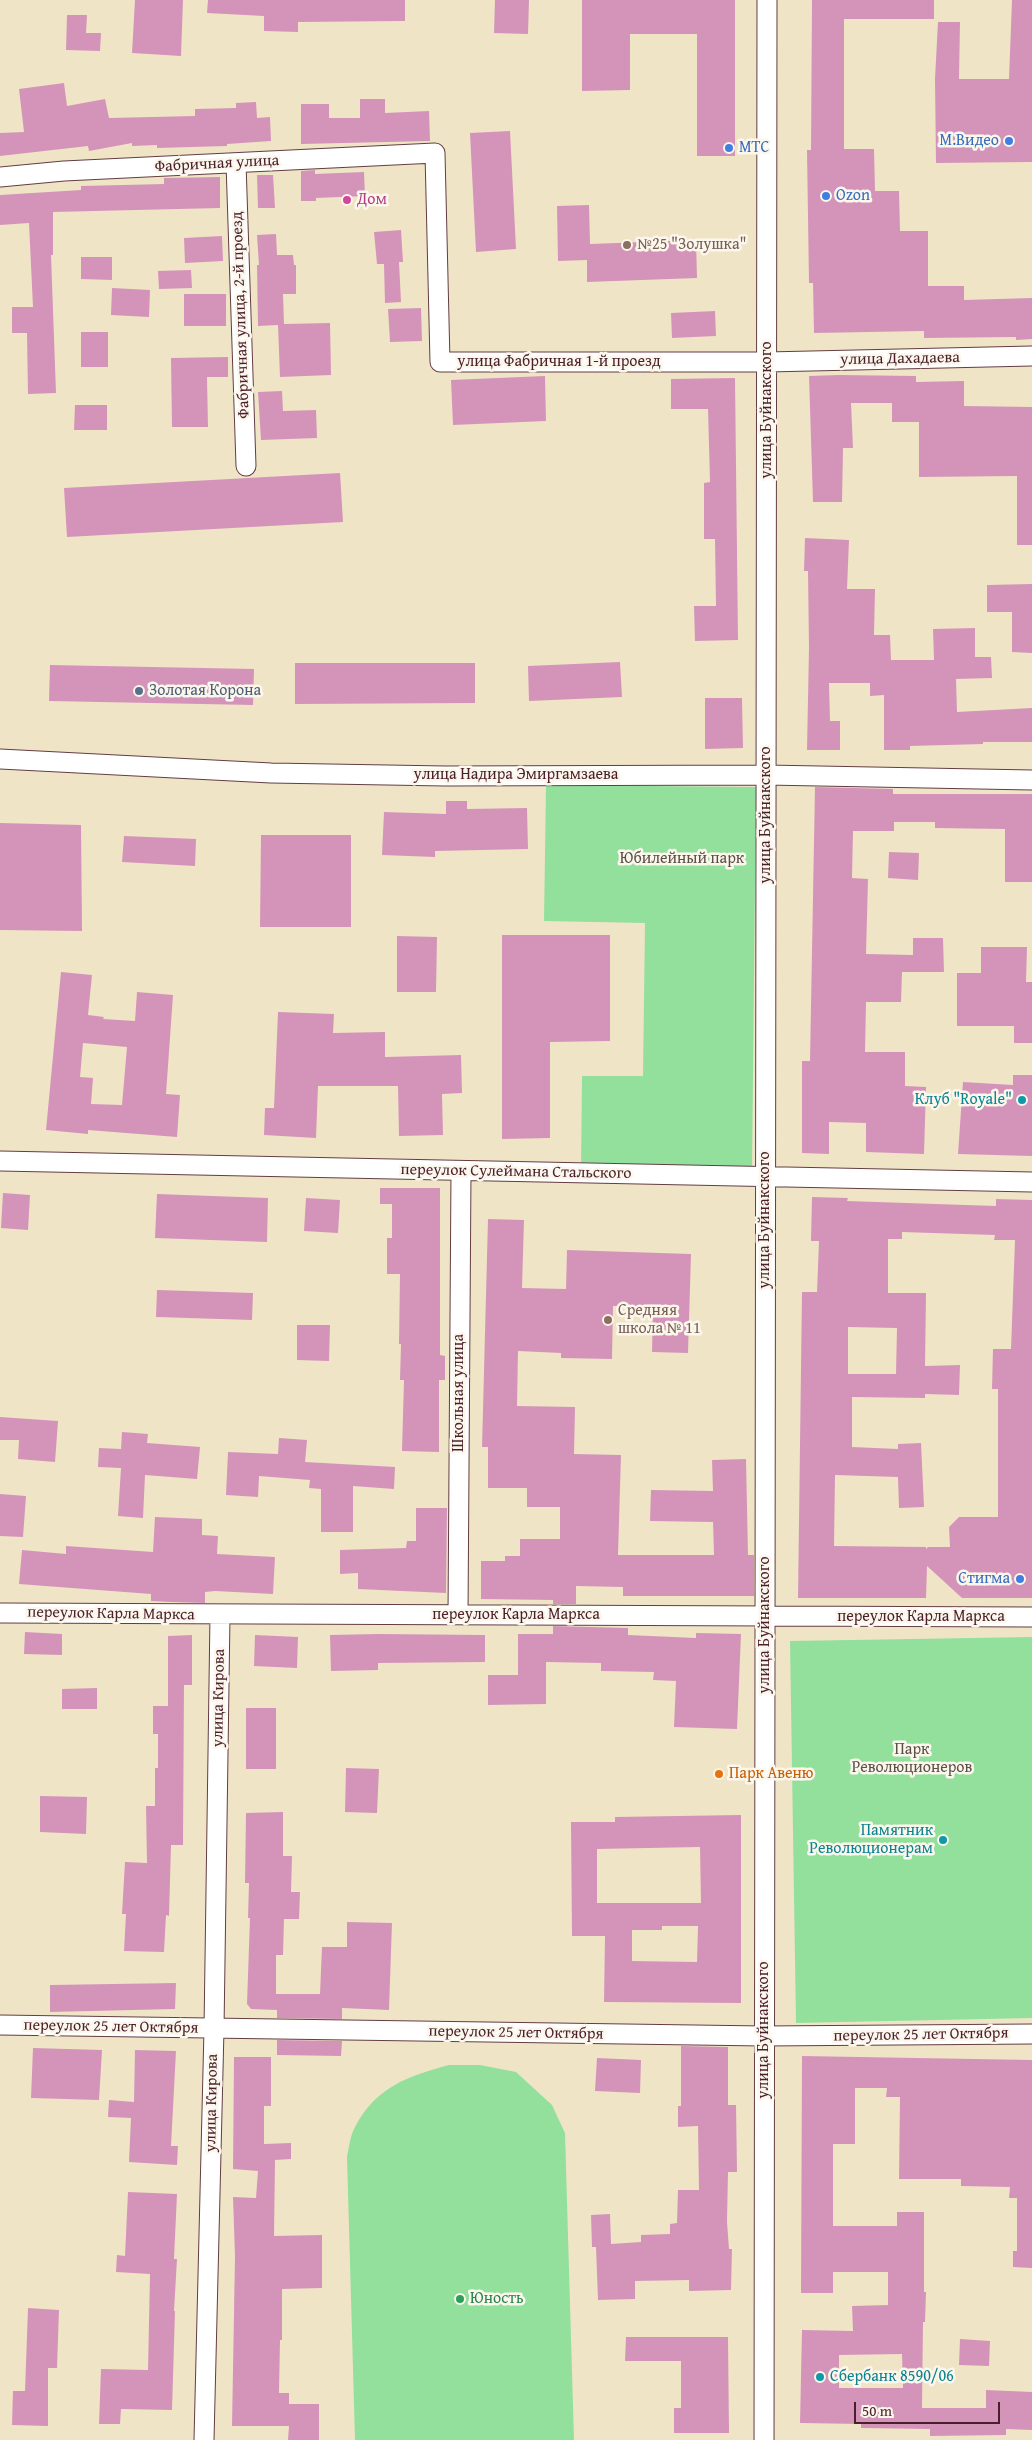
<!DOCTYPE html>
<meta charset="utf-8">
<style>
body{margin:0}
#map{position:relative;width:1032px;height:2440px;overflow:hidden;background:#f0e4c7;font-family:"Gentium Book Plus",serif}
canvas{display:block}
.scale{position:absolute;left:854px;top:2402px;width:146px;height:22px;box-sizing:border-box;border:2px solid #4a1f2b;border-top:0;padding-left:6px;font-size:15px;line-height:18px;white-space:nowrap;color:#4a1f2b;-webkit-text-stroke:4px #fbf7ec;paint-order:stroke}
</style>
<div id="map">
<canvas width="1032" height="2440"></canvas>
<div class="scale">50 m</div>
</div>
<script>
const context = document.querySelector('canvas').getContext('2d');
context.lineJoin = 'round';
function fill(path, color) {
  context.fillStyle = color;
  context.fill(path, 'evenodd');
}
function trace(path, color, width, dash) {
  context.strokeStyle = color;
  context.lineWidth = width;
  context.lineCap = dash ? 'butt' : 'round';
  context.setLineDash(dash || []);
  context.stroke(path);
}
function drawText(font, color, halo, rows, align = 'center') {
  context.font = font + ' "Gentium Book Plus",serif';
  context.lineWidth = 5;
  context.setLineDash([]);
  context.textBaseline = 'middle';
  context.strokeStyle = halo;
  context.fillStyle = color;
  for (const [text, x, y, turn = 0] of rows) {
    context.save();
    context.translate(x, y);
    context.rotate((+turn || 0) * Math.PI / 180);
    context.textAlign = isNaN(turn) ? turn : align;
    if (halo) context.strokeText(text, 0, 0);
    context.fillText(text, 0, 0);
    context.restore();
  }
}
fill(new Path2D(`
 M546,785L756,787L752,1171L581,1170L582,1076H643L645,923L544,921Z
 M1032,1637V2018L796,2023L790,1641Z
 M449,2065H480L516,2072L552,2105L565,2133L574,2440H355L347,2157C349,2148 350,2136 355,2127C376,2087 408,2076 449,2065Z`), '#93e09d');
fill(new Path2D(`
 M135,0H183L181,56L132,53Z
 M208,0H405V21L298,22V32L264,31V16L207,13Z
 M495,0H529L528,34L494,33Z
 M582,0H735V156H697V34H630V90L582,91Z
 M812,0H934V19H844V149H874L875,191H899L900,231H928V286H964V300L1032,298V339L1016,340V337L924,338V331L814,333L813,283H809L807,150H811Z
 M1012,0H1032V162L936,163L935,79L938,22H960L959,79H1009Z
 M67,15H87L86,33H101L100,51L66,50Z
 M64,83L67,106L105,99L109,118L195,116V109L236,108V103L256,102L257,118L270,117L271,141L227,144V146L157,148V145L132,146V143L89,151L88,146L0,156V133L24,132L19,89Z
 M360,99H385V113L429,111L430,141L301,144V104H329V118H360Z
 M510,131L516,249L476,252L470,133Z
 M315,170V174L364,172L365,196L316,198V201H301V171Z
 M257,175H273L275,208H258Z
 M220,177V208L53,212V255H51L56,393L28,394L27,333H12V307H33L29,223L0,225V195L81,190V186L164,184V178Z
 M589,205L590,244L696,240L697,278L587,282V260L558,261L557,206Z
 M401,230L403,262H399L401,302L385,303L384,264H377L374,232Z
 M276,234L277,255H293L294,265H296V294H283L284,324L330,323L331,375L280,377L278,325L258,326L257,265H259L257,235Z
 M222,236L223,261L185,263L184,238Z
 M81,257H112V280L81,279Z
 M191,270L192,288L159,289L158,271Z
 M112,288L150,290L149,317L111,315Z
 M184,294H226V326H184Z
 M421,308L422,341L390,342L388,309Z
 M715,311L716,336L672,338L671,313Z
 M81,332H108V367H81Z
 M228,357V377H207L208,427H172L171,358Z
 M839,375L916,376V382L964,381V406L1032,407V545H1017V476L919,477V422H892V403H851L853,448H843L842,502H813L809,376Z
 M545,376L546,421L453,425L451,380Z
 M735,378L738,640L695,641L694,606H716L715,539H704V483L710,482L708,409H671V379Z
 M282,391L283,411L316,410L317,438L261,440L258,392Z
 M75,405H107V430H74Z
 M340,473L343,522L67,537L64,488Z
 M805,538L849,540L847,589H875L874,635H890L891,660H934L933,629L975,628V657H991L992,678L956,679L957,712L1032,708V742H983V744L910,746V750H884V695L870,696V683H829L830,721H840V750H807L809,648L808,571H804Z
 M1032,584V653L1012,652V612H987V585Z
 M620,662L622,697L529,701L528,666Z
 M295,663H475V703L295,704Z
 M50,665L254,669L253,705L49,701Z
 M705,698H742L743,748L705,749Z
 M815,787L893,789V794H1032V882H1005V829L935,828V822H894V831H853L852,878L868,879L866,954L913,955V938H943L944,972H902L901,1002H866L865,1052H905V1086L926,1087L924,1154L866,1152V1123L829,1122V1154L802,1153V1061H810Z
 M446,801H467V809L527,808L528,849L435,851V857L382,855L384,812L446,814Z
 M0,823L81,825L82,931L0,930Z
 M261,835H351V927H260Z
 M124,836L196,839L195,866L122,862Z
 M889,852L919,853L918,880L888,878Z
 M502,935H610V1041L550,1042V1138L502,1139Z
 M397,936L437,937L436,992H397Z
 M981,947H1027L1026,982H1032V1043H1014V1026H957V973H981Z
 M61,972L92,975L88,1015L104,1017L103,1019L135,1021L137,992L173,995L166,1094L180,1095L177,1137L88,1130V1134L46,1130ZM83,1043L127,1047L122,1105L91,1104L93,1078L80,1077Z
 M278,1012L334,1014L333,1033L385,1032V1057L461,1055L462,1093L442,1094L443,1135L399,1136L398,1086H318L316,1138L264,1135L265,1108H274Z
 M1013,1075H1032V1156L958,1154L963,1082L1013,1085Z
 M380,1188H440V1355L445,1356V1380H439V1452L402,1451L404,1380H400L401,1344H399L400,1274H387V1238H392V1204H380Z
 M3,1193L30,1195L28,1230L1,1228Z
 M157,1194L268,1198L267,1242L155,1238Z
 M812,1197L848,1198L847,1201L996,1206V1199L1032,1200V1598H962L927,1566L926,1598H798L802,1292H817L819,1241H811ZM902,1232L995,1235L994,1240H1015L1011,1349H993L992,1389H998V1517H959L949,1527L950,1547H928L926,1549V1547L834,1546L835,1475L898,1477L899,1508L924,1507L921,1443L898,1444V1449L852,1447V1397L925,1398V1394L959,1395L960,1365L925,1366L926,1293H888V1239H902ZM848,1327L897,1328L896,1374H848Z
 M306,1198L340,1200L338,1233L304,1231Z
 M488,1219L524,1220L522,1288L566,1289L567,1250L691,1254L688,1353L652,1352L653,1307L613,1306L612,1359L561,1358V1353L518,1351L517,1406L575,1407L574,1454L621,1455L618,1555H714L713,1522L650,1521L651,1490L713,1491L712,1460L746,1459L748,1555H754V1596H623V1587L576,1586V1604H553V1600L481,1599V1561H505V1556H520V1539H560V1507H527V1488H488V1447H482Z
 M157,1290L253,1293L252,1320L156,1317Z
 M297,1325H330L329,1361L297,1360Z
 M0,1417L58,1421L55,1462L18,1459L19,1440H0Z
 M122,1432L148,1434L147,1443L200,1447L197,1479L145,1475L143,1518L118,1516L121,1468L98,1467L99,1448L121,1449Z
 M279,1438L307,1440L305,1462L395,1467L394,1489L353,1486V1532H321V1489L309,1488L310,1480L259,1476L258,1497L226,1495L228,1452L278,1454Z
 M0,1494L26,1496L23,1537L0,1536Z
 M416,1508H447L446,1593L358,1589V1573L340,1574V1550L406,1548L407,1541H416Z
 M155,1517L202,1519V1535L218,1536L217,1554L275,1557L273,1594L215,1591L205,1592V1603L171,1602L151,1601V1594L19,1584L22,1550L66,1554V1546L153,1552Z
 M553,1626L628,1628V1635L696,1638V1633L741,1634L737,1729L674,1727L676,1681L653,1680L654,1672L601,1671V1663L546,1662V1704L488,1705V1675H518V1634H553Z
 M25,1632L62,1634V1655L24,1654Z
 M378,1634L485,1635V1662L378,1663V1670L331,1671L330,1635Z
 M192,1635V1685H184L183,1845H171L169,1916L166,1915L164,1952L124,1951L126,1914H122L125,1862L147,1863L146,1806H155V1768H158V1734H153V1706H168V1636Z
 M255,1635L298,1637L297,1668L254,1666Z
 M97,1688V1709H62V1689Z
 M246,1708H276V1769H246Z
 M346,1768L379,1769L377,1813L345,1812Z
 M40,1796L87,1797L86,1834L40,1832Z
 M283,1812V1856H292L291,1892H300L299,1919H284L283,1955H276V1994H320L322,1947H347V1922L392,1923L389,2010L342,2008V2019L277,2018V2010L251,2009L247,2004L250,1918H248L249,1883H245L246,1813Z
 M741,1815V2003L604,2002L605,1936H572L571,1822H615V1817ZM700,1847L701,1903H597V1849ZM662,1926H698L697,1962L632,1961V1930H662Z
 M176,1983L175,2009L50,2012V1985Z
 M277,2040L342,2041L341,2056L277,2055Z
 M681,2046L728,2047V2105H736L737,2172H728L727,2222L729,2249H732L731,2290L689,2291V2280L635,2281V2299L598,2300L596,2247H592L591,2215L610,2214L611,2244L641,2242V2235L670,2234V2224L677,2223L678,2190H699L698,2126L678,2127V2106H681Z
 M33,2048L102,2050L99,2100L31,2098Z
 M135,2050L176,2051L171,2146H178L177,2165L129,2162L131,2118L108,2117L109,2100L134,2102Z
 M802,2056L1032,2060V2268L1013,2267V2251H1017V2198H1009L1010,2187L961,2186V2179H899L900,2097H886L887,2088H855V2144H833V2226H897V2212H924V2292H926L925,2322H923L922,2408H986V2390L1032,2392V2430L1006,2429V2435L930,2436V2429L861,2428V2424L800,2423L802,2330L853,2331L852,2306L888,2305V2272H833V2293H801ZM902,2354L903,2388H839V2355Z
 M234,2057H271V2106H264V2144L291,2143V2159L275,2160L274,2236L322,2235V2288L282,2289V2340H280L279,2393H289V2404H319V2440H288L289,2426H232L235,2256L233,2197L256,2198L258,2171L233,2169Z
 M597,2058L641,2060L640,2093L595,2091Z
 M128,2192L177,2194L174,2259H177L174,2311H175L172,2410L121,2409L120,2424H99L101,2369L148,2370L150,2274L116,2272L117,2255L125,2256Z
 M28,2308L59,2310L57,2368H48V2426L12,2425L13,2391H25Z
 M626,2337H728L729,2433H674V2408H681V2361H625Z
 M960,2339L990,2341L989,2366L959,2365Z`), '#d494b9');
const minor = new Path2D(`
 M236,163L246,466
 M0,177L64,171L435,153L440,362H767L1032,356
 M0,759L271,773L445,776L766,775L1032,780
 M0,1161L1032,1182
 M0,1613L1032,1617
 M458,1615L461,1171
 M0,2025L764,2036L1032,2034
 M204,2440L214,2029L220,1615
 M764,2440L767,0`);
trace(minor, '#633d42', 21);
trace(minor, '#fff', 19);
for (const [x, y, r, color] of [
 [1009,141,5,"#3f7fe0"],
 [729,148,5,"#3f7fe0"],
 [826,196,5,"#3f7fe0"],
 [347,200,5,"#d1479c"],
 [627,245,5,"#8d6e63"],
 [139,691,5,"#5c6f8a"],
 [1022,1100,5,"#0f9aa8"],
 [608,1320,5,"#8d6e63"],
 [1020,1579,5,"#3f7fe0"],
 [719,1774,5,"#e8710a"],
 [943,1840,5,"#0f9aa8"],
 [460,2299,5,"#2e9e5b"],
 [820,2377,5,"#0f9aa8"]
]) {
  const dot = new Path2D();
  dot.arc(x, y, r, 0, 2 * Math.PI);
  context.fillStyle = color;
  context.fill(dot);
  trace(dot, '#fbf7ec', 2);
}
drawText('16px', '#366cbe', '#fbf7ec', [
 ["М.Видео",999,141],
 ["МТС",739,148,"left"],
 ["Ozon",836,196,"left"],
 ["Стигма",1010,1579]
], 'right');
drawText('16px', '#4a1f2b', '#fbf7ec', [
 ["Фабричная улица",217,164,-3],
 ["Фабричная улица, 2-й проезд",241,315,-92],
 ["улица Дахадаева",900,359,-1],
 ["улица Фабричная 1-й проезд",559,362],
 ["улица Буйнакского",767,410,-90],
 ["улица Надира Эмиргамзаева",516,775],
 ["улица Буйнакского",766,815,-90],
 ["переулок Сулеймана Стальского",516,1172,1],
 ["улица Буйнакского",765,1220,-90],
 ["Школьная улица",459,1393,-90],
 ["переулок Карла Маркса",111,1614,1],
 ["переулок Карла Маркса",516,1615],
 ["переулок Карла Маркса",921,1617],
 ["улица Буйнакского",765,1625,-90],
 ["улица Кирова",219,1698,-89],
 ["переулок 25 лет Октября",111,2027,1],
 ["улица Буйнакского",764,2030,-90],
 ["переулок 25 лет Октября",516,2033,1],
 ["переулок 25 лет Октября",921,2035,-1],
 ["улица Кирова",212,2103,-89]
]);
drawText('16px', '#b23c85', '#fbf7ec', [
 ["Дом",357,200]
], 'left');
drawText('16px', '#785e54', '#fbf7ec', [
 ["№25 \"Золушка\"",637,245],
 ["Средняя",618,1311],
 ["школа № 11",618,1329]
], 'left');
drawText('16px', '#4e5e75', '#fbf7ec', [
 ["Золотая Корона",149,691]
], 'left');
drawText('16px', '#5c4f48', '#fbf7ec', [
 ["Юбилейный парк",682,859],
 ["Парк",912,1750],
 ["Революционеров",912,1768]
]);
drawText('16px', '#0d838f', '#fbf7ec', [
 ["Клуб \"Royale\"",1012,1100],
 ["Памятник",933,1831],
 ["Революционерам",933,1849],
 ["Сбербанк 8590/06",830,2377,"left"]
], 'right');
drawText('16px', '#c56008', '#fbf7ec', [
 ["Парк Авеню",729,1774]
], 'left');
drawText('16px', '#27864d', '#fbf7ec', [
 ["Юность",470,2299]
], 'left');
</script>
